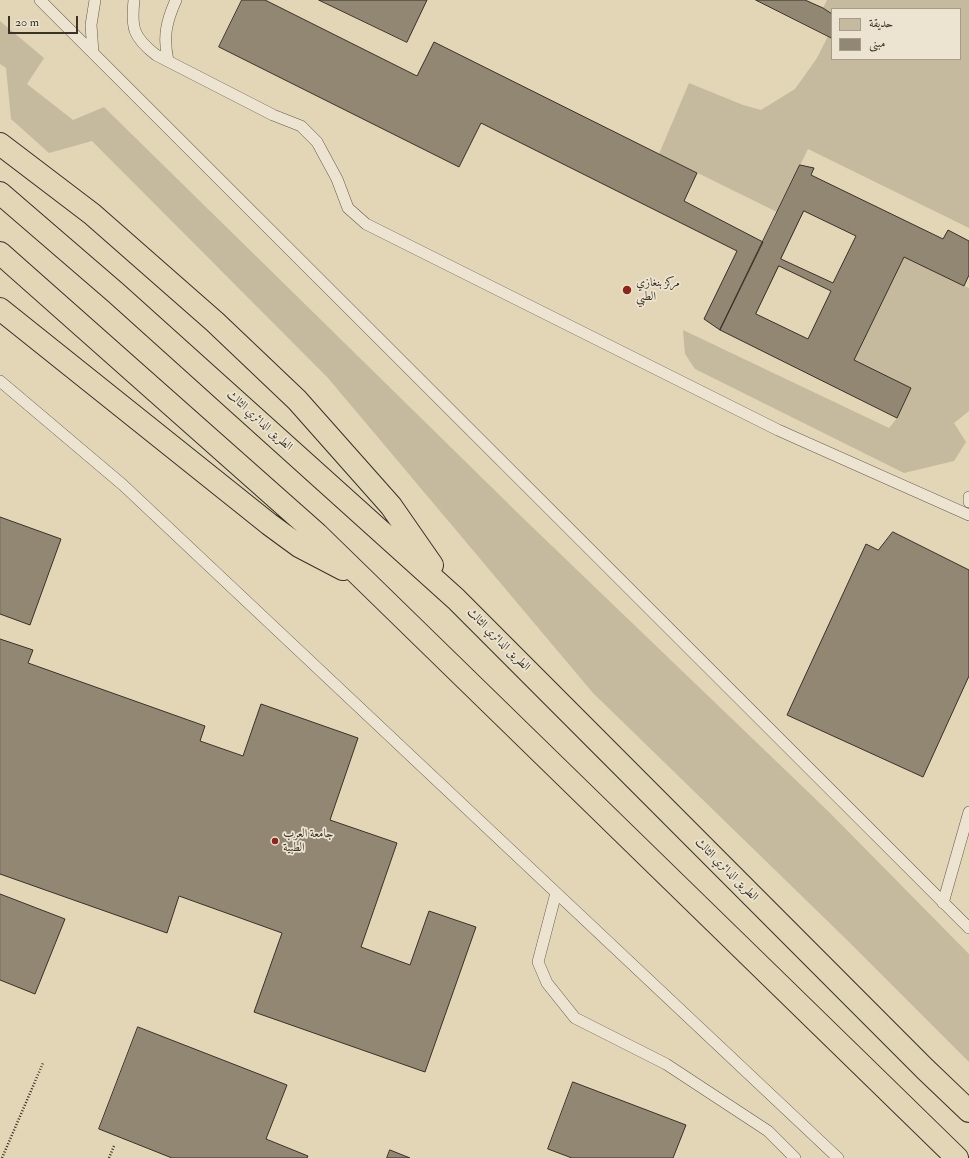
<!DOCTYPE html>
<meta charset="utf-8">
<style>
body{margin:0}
#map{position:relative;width:969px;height:1158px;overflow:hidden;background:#e2d6b6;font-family:"IM FELL Double Pica",Amiri,serif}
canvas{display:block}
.legend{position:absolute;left:831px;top:8px;width:130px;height:52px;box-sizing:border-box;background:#ece4d0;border:1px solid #a59c8d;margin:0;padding:5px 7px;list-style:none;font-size:12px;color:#3a3128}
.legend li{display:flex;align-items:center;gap:8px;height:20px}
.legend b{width:20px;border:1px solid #a59c8d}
.scale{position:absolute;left:8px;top:16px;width:70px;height:18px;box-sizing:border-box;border:2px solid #3a3128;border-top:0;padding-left:5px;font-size:12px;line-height:14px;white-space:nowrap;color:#3a3128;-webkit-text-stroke:3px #ece4d0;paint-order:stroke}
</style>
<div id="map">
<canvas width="969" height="1158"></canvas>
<ul class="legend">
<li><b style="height:11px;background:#c5ba9e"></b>حديقة</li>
<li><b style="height:11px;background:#918772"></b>مبنى</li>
</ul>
<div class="scale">20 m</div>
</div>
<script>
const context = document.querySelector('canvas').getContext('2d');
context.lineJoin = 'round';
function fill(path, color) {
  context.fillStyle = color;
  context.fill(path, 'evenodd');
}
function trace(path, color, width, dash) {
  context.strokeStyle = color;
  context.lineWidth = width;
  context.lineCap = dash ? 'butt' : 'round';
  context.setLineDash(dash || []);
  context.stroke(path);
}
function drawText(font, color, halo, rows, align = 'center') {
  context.font = font + ' "IM FELL Double Pica",Amiri,serif';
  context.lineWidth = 3.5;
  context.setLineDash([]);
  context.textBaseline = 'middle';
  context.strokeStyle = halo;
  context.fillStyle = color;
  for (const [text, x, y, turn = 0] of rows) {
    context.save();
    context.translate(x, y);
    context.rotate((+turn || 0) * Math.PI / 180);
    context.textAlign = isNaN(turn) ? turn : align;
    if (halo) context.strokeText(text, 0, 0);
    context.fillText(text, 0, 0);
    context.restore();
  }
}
fill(new Path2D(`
 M827,0H969V228L808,149L777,212L659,154L689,83L743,105L761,110L795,89L817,58L828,36L832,38V59H960V9H832V14L823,8Z
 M0,21L44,58L27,84L73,120L104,107L526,521L829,812L969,954V1062L847,940L593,693L328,378L92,141L49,153L11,119L6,68L0,64Z
 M904,257L969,288V411L954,423L966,442L954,461L904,473L695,369L685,354L683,330L889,428L897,418L911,388L854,360Z`), '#c5ba9e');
const building = new Path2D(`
 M242,0H265L417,76L434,42L697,173L684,201L763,242L720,330L704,319L737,251L481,123L459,167L219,47Z
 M319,0H427L407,42Z
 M756,0H805L823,8L832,14V38Z
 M800,165L814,168L811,175L943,239L948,230L969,241V275L964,286L904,257L854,360L911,388L897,418L720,330ZM804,211L856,236L833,283L781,259ZM779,266L831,291L808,339L756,314Z
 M0,517L61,539L30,625L0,614Z
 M893,532L969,570V676L923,777L787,715L866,544L878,550Z
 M0,639L33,650L28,663L205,726L200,741L243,756L261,704L358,738L330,820L397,843L361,947L410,965L429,911L476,927L425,1072L254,1012L282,933L179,896L167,933L0,874Z
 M0,894L65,919L35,994L0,980Z
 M138,1027L287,1085L266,1139L308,1156L307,1158H172L99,1129Z
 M573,1082L686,1125L673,1158H572L548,1149Z
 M390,1150L410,1158H387Z`);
fill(building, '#918772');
trace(building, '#3a3128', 1);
const lane = new Path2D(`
 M40,0L969,928
 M134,0C131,28 133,37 156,55L273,115L301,126L317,142L337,179L348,208L366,224L778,430L969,515
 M93,53L91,25L95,0
 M168,61C163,37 166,22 176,0
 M0,381L123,485L838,1158
 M969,497V502
 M556,893L538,962L547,983L575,1018L666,1064L768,1131L795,1158
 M943,903L969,812`);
const highway = new Path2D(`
 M0,144L92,214L215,322L297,400L391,506L432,565
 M0,193L116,293L456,599L925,1069L969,1111
 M0,253L317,534L957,1158
 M0,309L269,524L299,546L343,569`);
trace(lane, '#645a4c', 12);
trace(highway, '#3a3128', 24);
trace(new Path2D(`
 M2,1158L43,1063
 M109,1158L114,1146`), '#3a3128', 2.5, [1, 2]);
trace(lane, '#ece4d0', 11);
trace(highway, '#e2d6b6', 22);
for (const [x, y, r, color] of [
 [627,290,5,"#8f2418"],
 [275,841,4,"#8f2418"]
]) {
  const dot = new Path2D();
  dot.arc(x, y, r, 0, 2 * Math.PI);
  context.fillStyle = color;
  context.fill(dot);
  trace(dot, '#ece4d0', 1.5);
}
drawText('12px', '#3a3128', '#ece4d0', [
 ["مركز بنغازي",636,283],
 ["الطبي",636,297],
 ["جامعة العرب",283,834],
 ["الطبية",283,848]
], 'left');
drawText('12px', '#3a3128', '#ece4d0', [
 ["الطريق الدائري الثالث",259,421,42],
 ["الطريق الدائري الثالث",498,640,45],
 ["الطريق الدائري الثالث",726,870,45]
]);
</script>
